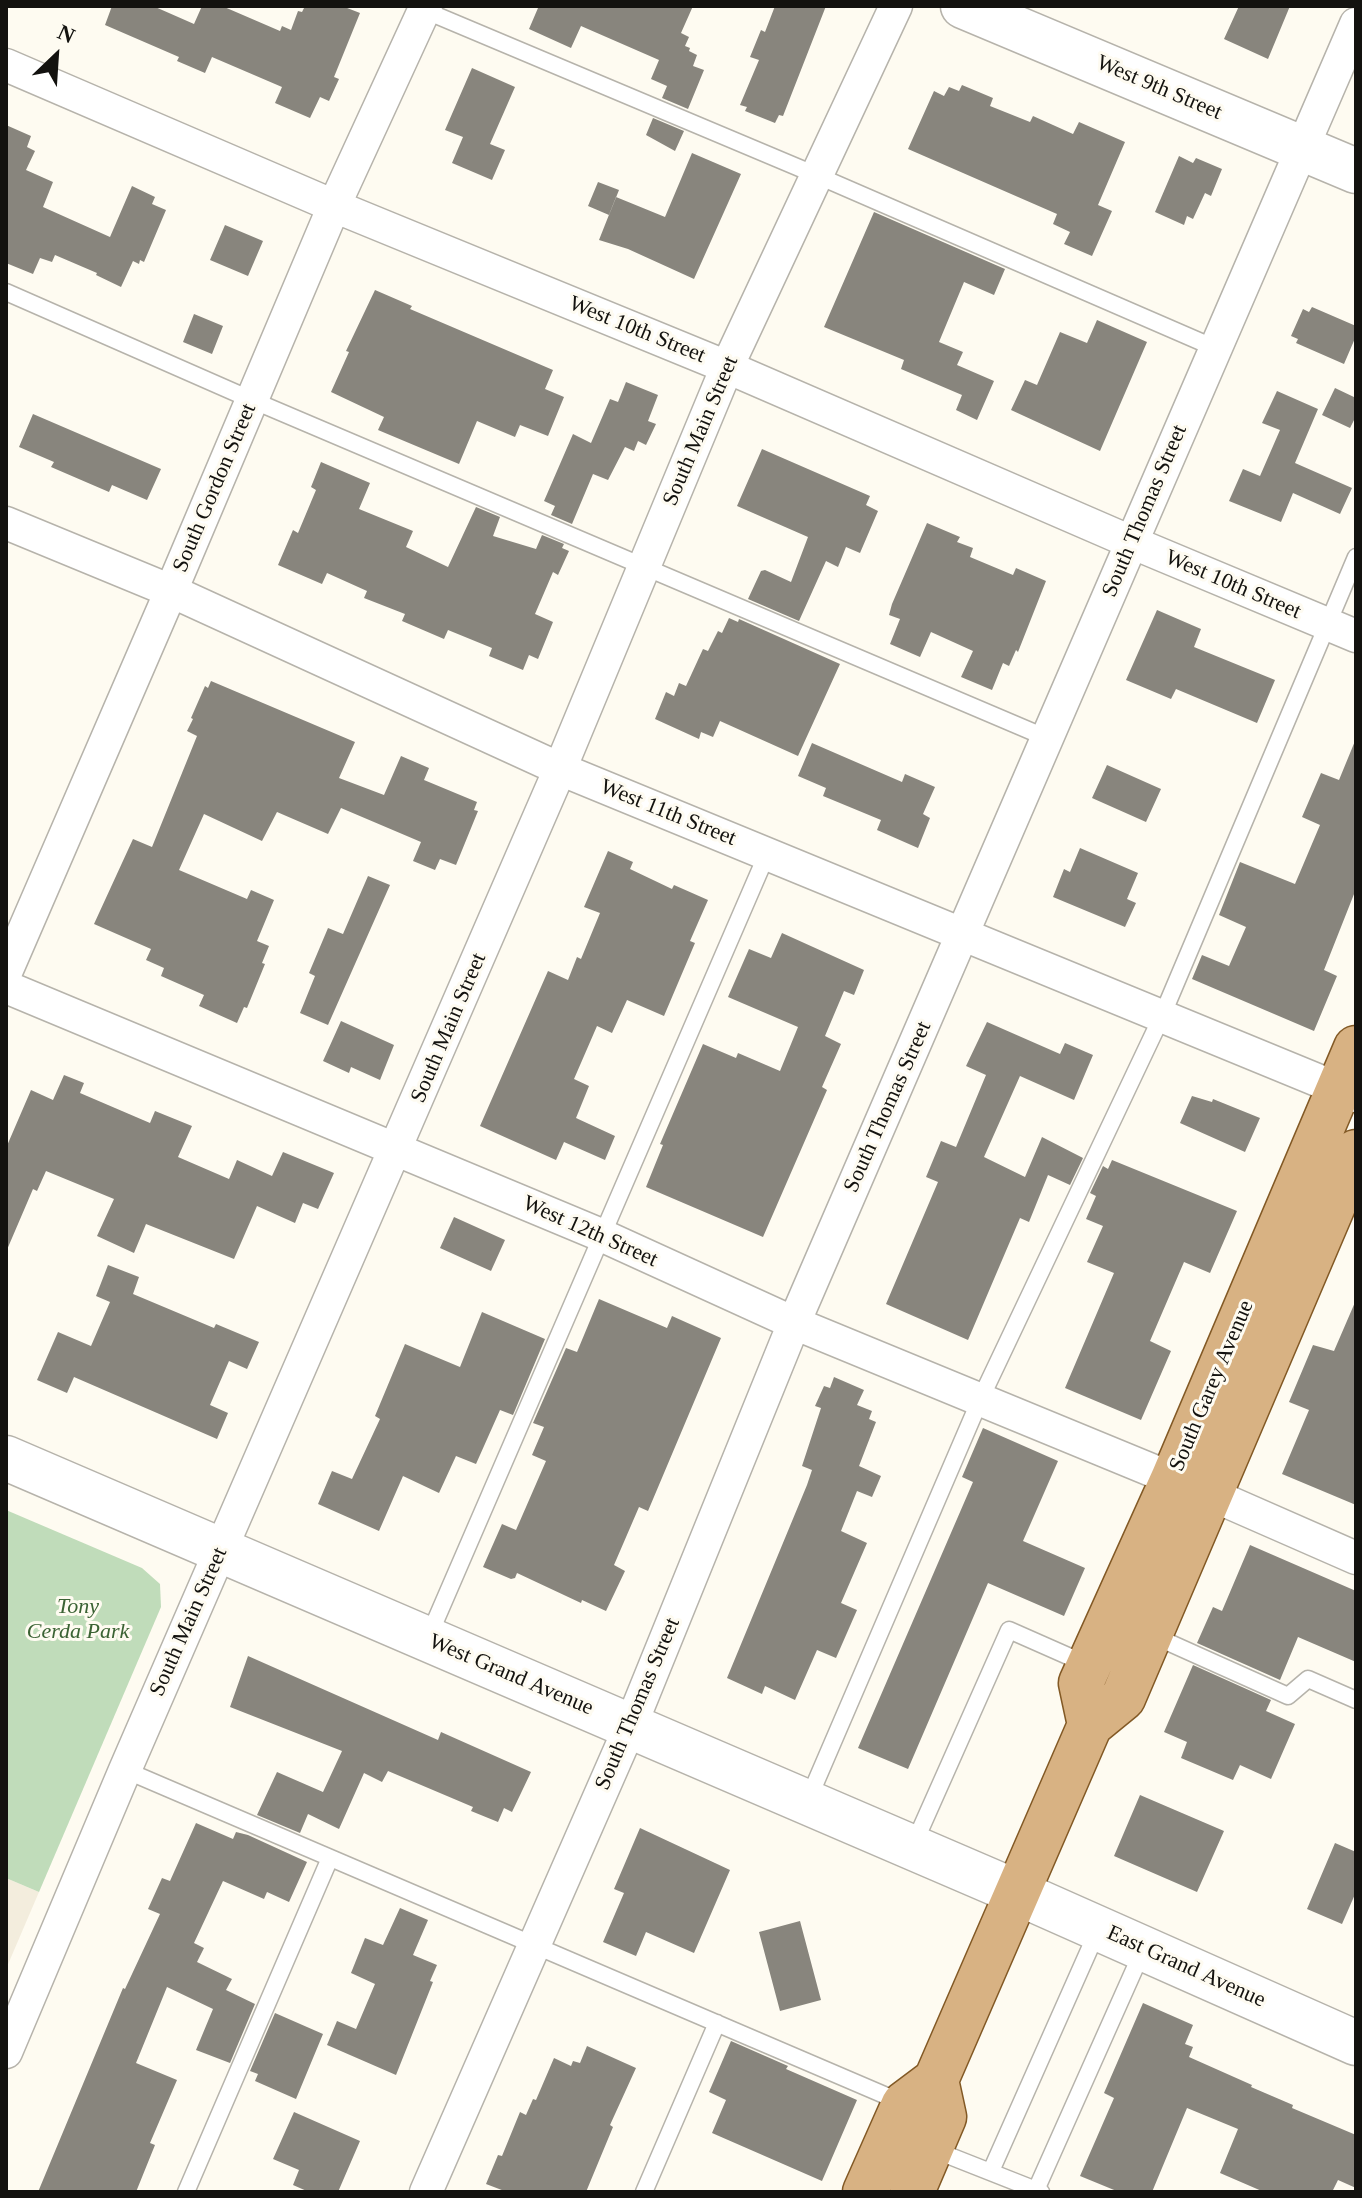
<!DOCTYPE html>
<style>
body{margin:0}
#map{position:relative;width:1362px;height:2198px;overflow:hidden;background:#fefbf1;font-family:Georgia,serif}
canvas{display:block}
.frame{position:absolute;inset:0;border:8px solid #13120f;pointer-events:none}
.north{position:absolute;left:16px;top:16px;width:80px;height:80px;-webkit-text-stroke:6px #fefbf1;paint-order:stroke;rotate:25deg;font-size:22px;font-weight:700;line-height:32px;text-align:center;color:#13120f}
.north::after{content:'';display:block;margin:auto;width:28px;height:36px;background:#13120f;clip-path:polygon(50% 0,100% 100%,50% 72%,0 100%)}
</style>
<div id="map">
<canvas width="1362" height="2198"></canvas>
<div class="frame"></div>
<div class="north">N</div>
</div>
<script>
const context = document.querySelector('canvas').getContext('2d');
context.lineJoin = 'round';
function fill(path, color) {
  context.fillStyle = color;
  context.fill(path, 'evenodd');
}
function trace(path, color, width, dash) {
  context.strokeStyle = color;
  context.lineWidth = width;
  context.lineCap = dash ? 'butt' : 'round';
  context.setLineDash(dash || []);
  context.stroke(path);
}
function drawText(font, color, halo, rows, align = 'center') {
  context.font = font + ' Georgia,serif';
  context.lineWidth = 6;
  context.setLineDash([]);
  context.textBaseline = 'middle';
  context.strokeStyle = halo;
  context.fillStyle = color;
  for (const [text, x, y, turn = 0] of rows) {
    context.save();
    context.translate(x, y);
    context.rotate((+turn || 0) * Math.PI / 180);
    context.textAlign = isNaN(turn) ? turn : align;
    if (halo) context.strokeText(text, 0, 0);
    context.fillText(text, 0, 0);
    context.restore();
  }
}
fill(new Path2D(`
 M6,1878L39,1892L6,1969Z`), '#f3eddd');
fill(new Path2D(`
 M6,1510L142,1568L160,1584L161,1607L39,1892L6,1878Z`), '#c0dcba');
fill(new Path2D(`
 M112,6H153L194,24L202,6H222L280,31L282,26L291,30L298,11L302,12L305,6H342L360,13L334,77L339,79L329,101L320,97L310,118L275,103L282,87L212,57L205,73L177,61L179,57L105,25Z
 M534,6H693L681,33L689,37L685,46L690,48L689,51L697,55L693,66L704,70L688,109L662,98L667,86L651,79L659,60L581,26L571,48L529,29L538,8Z
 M775,6H826L783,116L779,115L775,123L745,111L747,107L740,105L759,60L750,57L761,30L765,32Z
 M1239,6H1290L1268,59L1224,39Z
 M472,68L515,87L490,144L505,150L492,180L452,163L463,137L445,130Z
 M962,85L993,98L990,106L1030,122L1033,116L1073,134L1079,122L1125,142L1098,205L1112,211L1092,256L1064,244L1070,232L1053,224L1057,214L908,149L934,91L944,96L949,87L959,91Z
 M653,118L684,131L675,151L646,135Z
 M6,125L31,136L27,147L35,151L26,170L53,182L43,207L110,237L132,186L155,197L152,204L166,210L144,262L140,260L139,264L133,261L121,287L96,275L97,273L55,255L52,262L40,258L33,274L6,263Z
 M692,153L741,174L694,279L628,249L599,240L616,197L665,217Z
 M1179,156L1193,163L1196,158L1222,169L1211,196L1205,193L1193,219L1187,216L1184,225L1155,212Z
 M598,182L619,190L609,215L588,206Z
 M874,212L1005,269L994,295L964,282L939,342L963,352L957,365L994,381L977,420L956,410L962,395L901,369L904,360L824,327Z
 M225,225L263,241L248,276L210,260Z
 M375,290L412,306L410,309L553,370L545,389L564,397L548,436L520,425L515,437L477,421L459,464L378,430L384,417L331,392L349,352L346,351Z
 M1312,307L1356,326V336L1344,364L1296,343L1298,339L1291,336L1303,309L1309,312Z
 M194,314L223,326L212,354L183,342Z
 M1097,320L1147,342L1100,451L1011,410L1025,380L1037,385L1060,332L1087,343Z
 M626,382L658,395L648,421L656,424L646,445L638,441L634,451L625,447L608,480L593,474L572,524L551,515L555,506L544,501L573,434L591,443L610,399L618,402Z
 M1335,388L1356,398V416L1350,428L1322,415Z
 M1277,391L1318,409L1295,463L1352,488L1340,514L1293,493L1281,522L1229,501L1243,469L1260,476L1280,430L1262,423Z
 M33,414L161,469L147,500L112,485L109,492L51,467L54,462L19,447Z
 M762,449L870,496L866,505L878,511L860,553L846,547L838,567L826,561L799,621L748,599L761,571L765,570L791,582L808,537L737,506Z
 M321,462L370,483L359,509L413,531L406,547L448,567L476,507L500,517L493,536L536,549L542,535L564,544L562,548L569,551L558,575L553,572L535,614L553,622L538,659L529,655L523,670L489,656L492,648L448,630L444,639L402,621L405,614L364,598L367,591L327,573L322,584L278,565L293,530L298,533L316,490L311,487Z
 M927,523L960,537L957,542L973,548L970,557L1013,575L1016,568L1046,581L1018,652L1016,650L1009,666L1003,663L992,690L961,677L973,651L931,632L920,657L890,644L900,619L889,615L892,604Z
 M1157,610L1201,629L1194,647L1275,680L1257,723L1176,689L1171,699L1126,680Z
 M729,618L738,622L739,619L840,664L798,756L720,721L713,737L701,732L699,739L655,719L666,692L674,696L679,683L686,686L703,649L708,651L718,631L722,633Z
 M211,681L355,742L339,778L384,795L401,756L429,768L424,780L477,802L474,810L478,811L456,865L440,859L435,870L413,861L421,842L341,808L328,834L277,812L262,841L204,814L179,870L247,899L251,890L274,900L257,941L269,946L262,963L265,964L247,1008L244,1007L237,1023L199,1006L204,995L161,976L164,968L146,960L151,949L94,924L133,839L152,847L197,736L187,731L193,719L191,718L205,686L208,688Z
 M1355,741L1356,889L1324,970L1337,976L1314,1031L1192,979L1202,955L1229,966L1246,927L1219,915L1240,862L1295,884L1320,825L1302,817L1321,773L1339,780Z
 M812,743L902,782L905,774L935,787L923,814L930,818L918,848L877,830L881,820L823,796L826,788L798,776Z
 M1107,765L1161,789L1146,822L1092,798Z
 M1080,848L1138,873L1127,899L1136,903L1125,927L1053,897L1064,869L1070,872Z
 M608,851L633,862L630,869L672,889L674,885L708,900L690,941L695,943L664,1016L627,1000L612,1033L597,1026L574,1079L589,1086L576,1118L615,1136L605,1160L564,1142L556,1160L480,1126L548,971L568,980L577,957L581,959L600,913L584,907Z
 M368,876L390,885L328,1025L300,1013L315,976L309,973L328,928L343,934Z
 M782,933L864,970L854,995L844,991L825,1036L841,1044L822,1087L827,1090L763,1237L646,1187L663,1145L660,1144L703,1044L736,1058L738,1053L780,1071L798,1027L728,997L749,949L771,958Z
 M341,1021L394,1045L380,1080L351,1067L349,1073L323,1061Z
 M987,1022L1060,1054L1065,1043L1093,1055L1074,1100L1020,1076L984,1157L1025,1177L1042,1137L1083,1158L1070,1185L1048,1175L1029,1222L1020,1218L968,1340L886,1304L938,1182L926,1177L941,1141L956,1147L986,1075L966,1066Z
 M64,1075L84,1083L80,1093L150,1123L155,1111L192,1126L178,1157L229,1179L237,1160L272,1176L283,1152L334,1173L318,1209L303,1203L295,1223L257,1206L234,1259L146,1224L134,1253L97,1236L114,1199L46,1171L37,1191L33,1189L6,1252V1148L31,1090L53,1100Z
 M1192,1096L1212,1102L1213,1099L1260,1118L1245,1152L1180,1123Z
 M1112,1160L1237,1211L1210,1273L1184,1262L1150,1341L1171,1351L1141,1420L1065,1388L1114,1273L1087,1262L1103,1226L1086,1219L1096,1196L1090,1193L1103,1166L1108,1169Z
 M454,1217L505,1240L491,1271L440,1248Z
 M108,1265L139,1277L133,1294L214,1328L216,1324L259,1342L247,1369L229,1361L210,1405L228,1413L217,1439L74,1377L67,1393L37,1380L58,1332L91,1346L110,1302L96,1296Z
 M599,1299L667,1328L672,1316L721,1338L648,1511L639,1507L614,1565L625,1571L606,1611L582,1600L581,1603L517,1573L515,1578L511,1579L483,1567L502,1524L516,1530L546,1461L532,1455L544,1427L533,1423L566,1348L577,1352Z
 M1356,1300V1505L1282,1474L1309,1410L1289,1402L1313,1345L1334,1351Z
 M482,1312L545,1339L513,1415L500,1410L476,1464L456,1456L439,1493L403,1476L379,1531L318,1504L332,1471L352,1479L380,1419L375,1416L405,1344L460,1367Z
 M834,1377L864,1390L857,1405L872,1411L869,1419L876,1422L859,1466L881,1476L872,1497L857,1491L841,1531L867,1543L841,1603L857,1610L836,1658L817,1650L795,1700L765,1686L762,1694L727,1678L807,1485L812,1470L802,1466L821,1408L815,1406L824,1386L830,1388Z
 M983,1428L1058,1461L1023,1541L1085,1568L1064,1616L988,1583L908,1769L858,1748L973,1482L962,1477Z
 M1250,1545L1356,1591V1662L1298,1637L1280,1680L1197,1643L1213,1607L1222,1611Z
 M248,1656L438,1740L441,1732L531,1772L512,1812L504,1808L498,1822L471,1811L473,1807L388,1771L382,1782L364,1773L339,1829L308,1814L300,1833L257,1815L277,1772L323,1792L342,1751L230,1707Z
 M1193,1665L1271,1700L1266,1711L1295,1724L1271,1779L1240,1765L1233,1780L1181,1758L1187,1742L1164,1732Z
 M1140,1795L1224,1831L1197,1892L1114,1856Z
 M196,1823L233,1839L236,1832L248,1835L307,1862L289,1902L267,1892L264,1899L223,1881L194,1943L204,1948L197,1962L232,1979L226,1990L255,2004L230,2063L196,2050L213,2009L167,1987L136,2063L177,2080L150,2143L155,2145L136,2192H38L123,1988L125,1989L160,1914L148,1909L162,1878L170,1881Z
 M640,1828L730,1870L694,1953L646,1932L636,1956L603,1942L624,1893L614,1889Z
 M1335,1843L1356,1852V1892L1342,1924L1307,1909Z
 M400,1908L428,1920L413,1955L437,1965L430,1981L433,1982L396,2075L327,2045L337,2021L356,2029L375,1984L351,1973L365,1938L383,1945Z
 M800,1921L821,2000L780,2011L759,1932Z
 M1143,2003L1193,2025L1185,2044L1193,2047L1189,2057L1252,2085L1251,2087L1293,2105L1292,2108L1356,2135V2188L1338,2180L1332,2192H1264L1220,2173L1238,2129L1187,2108L1152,2192H1119L1080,2176L1114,2098L1104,2093Z
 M275,2013L323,2034L296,2099L255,2081L258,2074L250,2071Z
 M731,2041L788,2066L786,2069L857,2100L822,2181L712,2133L726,2100L709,2092Z
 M587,2046L636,2068L610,2125L613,2127L586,2192H507L486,2184L498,2155L502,2156L520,2112L526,2115L533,2099L536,2100L554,2058L571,2066L573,2061L580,2063Z
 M294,2112L360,2141L338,2192H309L293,2185L299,2170L273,2159Z`), '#88857d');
const lane = new Path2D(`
 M419,8L816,175L1215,348
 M6,292L252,400L1047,738
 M1152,1635L1288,1696L1308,1679L1356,1700
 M428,1638L767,854
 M125,1770L903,2103
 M808,1800L980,1400L1162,1016L1356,557
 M913,1846L1009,1630L1086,1664
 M932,2149L1041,2192
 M991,2171L1098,1930
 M1036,2190L1143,1950
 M186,2192L330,1858
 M644,2192L717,2023`);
const street = new Path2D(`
 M6,65L334,206L727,367L1131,542L1356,636
 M6,523L171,591L560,769L1356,1096
 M6,972L171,591L334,206L426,6
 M6,987L601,1235L794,1323L1173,1479
 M1210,1494L1356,1558
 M6,2052L125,1770L560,769L727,367L896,6
 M426,2192L630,1727L794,1323L1356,24`);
const secondary = new Path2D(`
 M963,6L1356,171
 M6,1458L1016,1892L1356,2043`);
const primary = new Path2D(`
 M1090,1725L1081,1683L1173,1479L1356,1048
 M865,2192L904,2104L936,2080L1090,1725L1123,1698L1356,1152
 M912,2192L944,2117L936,2080`);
trace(lane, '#b6b3ab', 19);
trace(street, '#b6b3ab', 35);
trace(secondary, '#b6b3ab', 47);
trace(primary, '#825925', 47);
trace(lane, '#fff', 16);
trace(street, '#fff', 32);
trace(secondary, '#fff', 44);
trace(primary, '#d8b283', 44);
drawText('22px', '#13120f', '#fefbf1', [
 ["West 9th Street",1159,88,23],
 ["West 10th Street",637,330,22],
 ["South Main Street",701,431,-67],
 ["South Gordon Street",215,488,-67],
 ["South Thomas Street",1145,511,-67],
 ["West 10th Street",1233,585,23],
 ["West 11th Street",668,813,22],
 ["South Main Street",449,1028,-67],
 ["South Thomas Street",888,1107,-66],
 ["West 12th Street",590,1232,24],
 ["South Garey Avenue",1212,1386,-67],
 ["South Main Street",189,1622,-66],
 ["West Grand Avenue",511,1675,23],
 ["South Thomas Street",638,1704,-67],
 ["East Grand Avenue",1186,1967,24]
]);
drawText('italic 22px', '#3a6233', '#fefbf1', [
 ["Tony",78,1607],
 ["Cerda Park",78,1632]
]);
</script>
